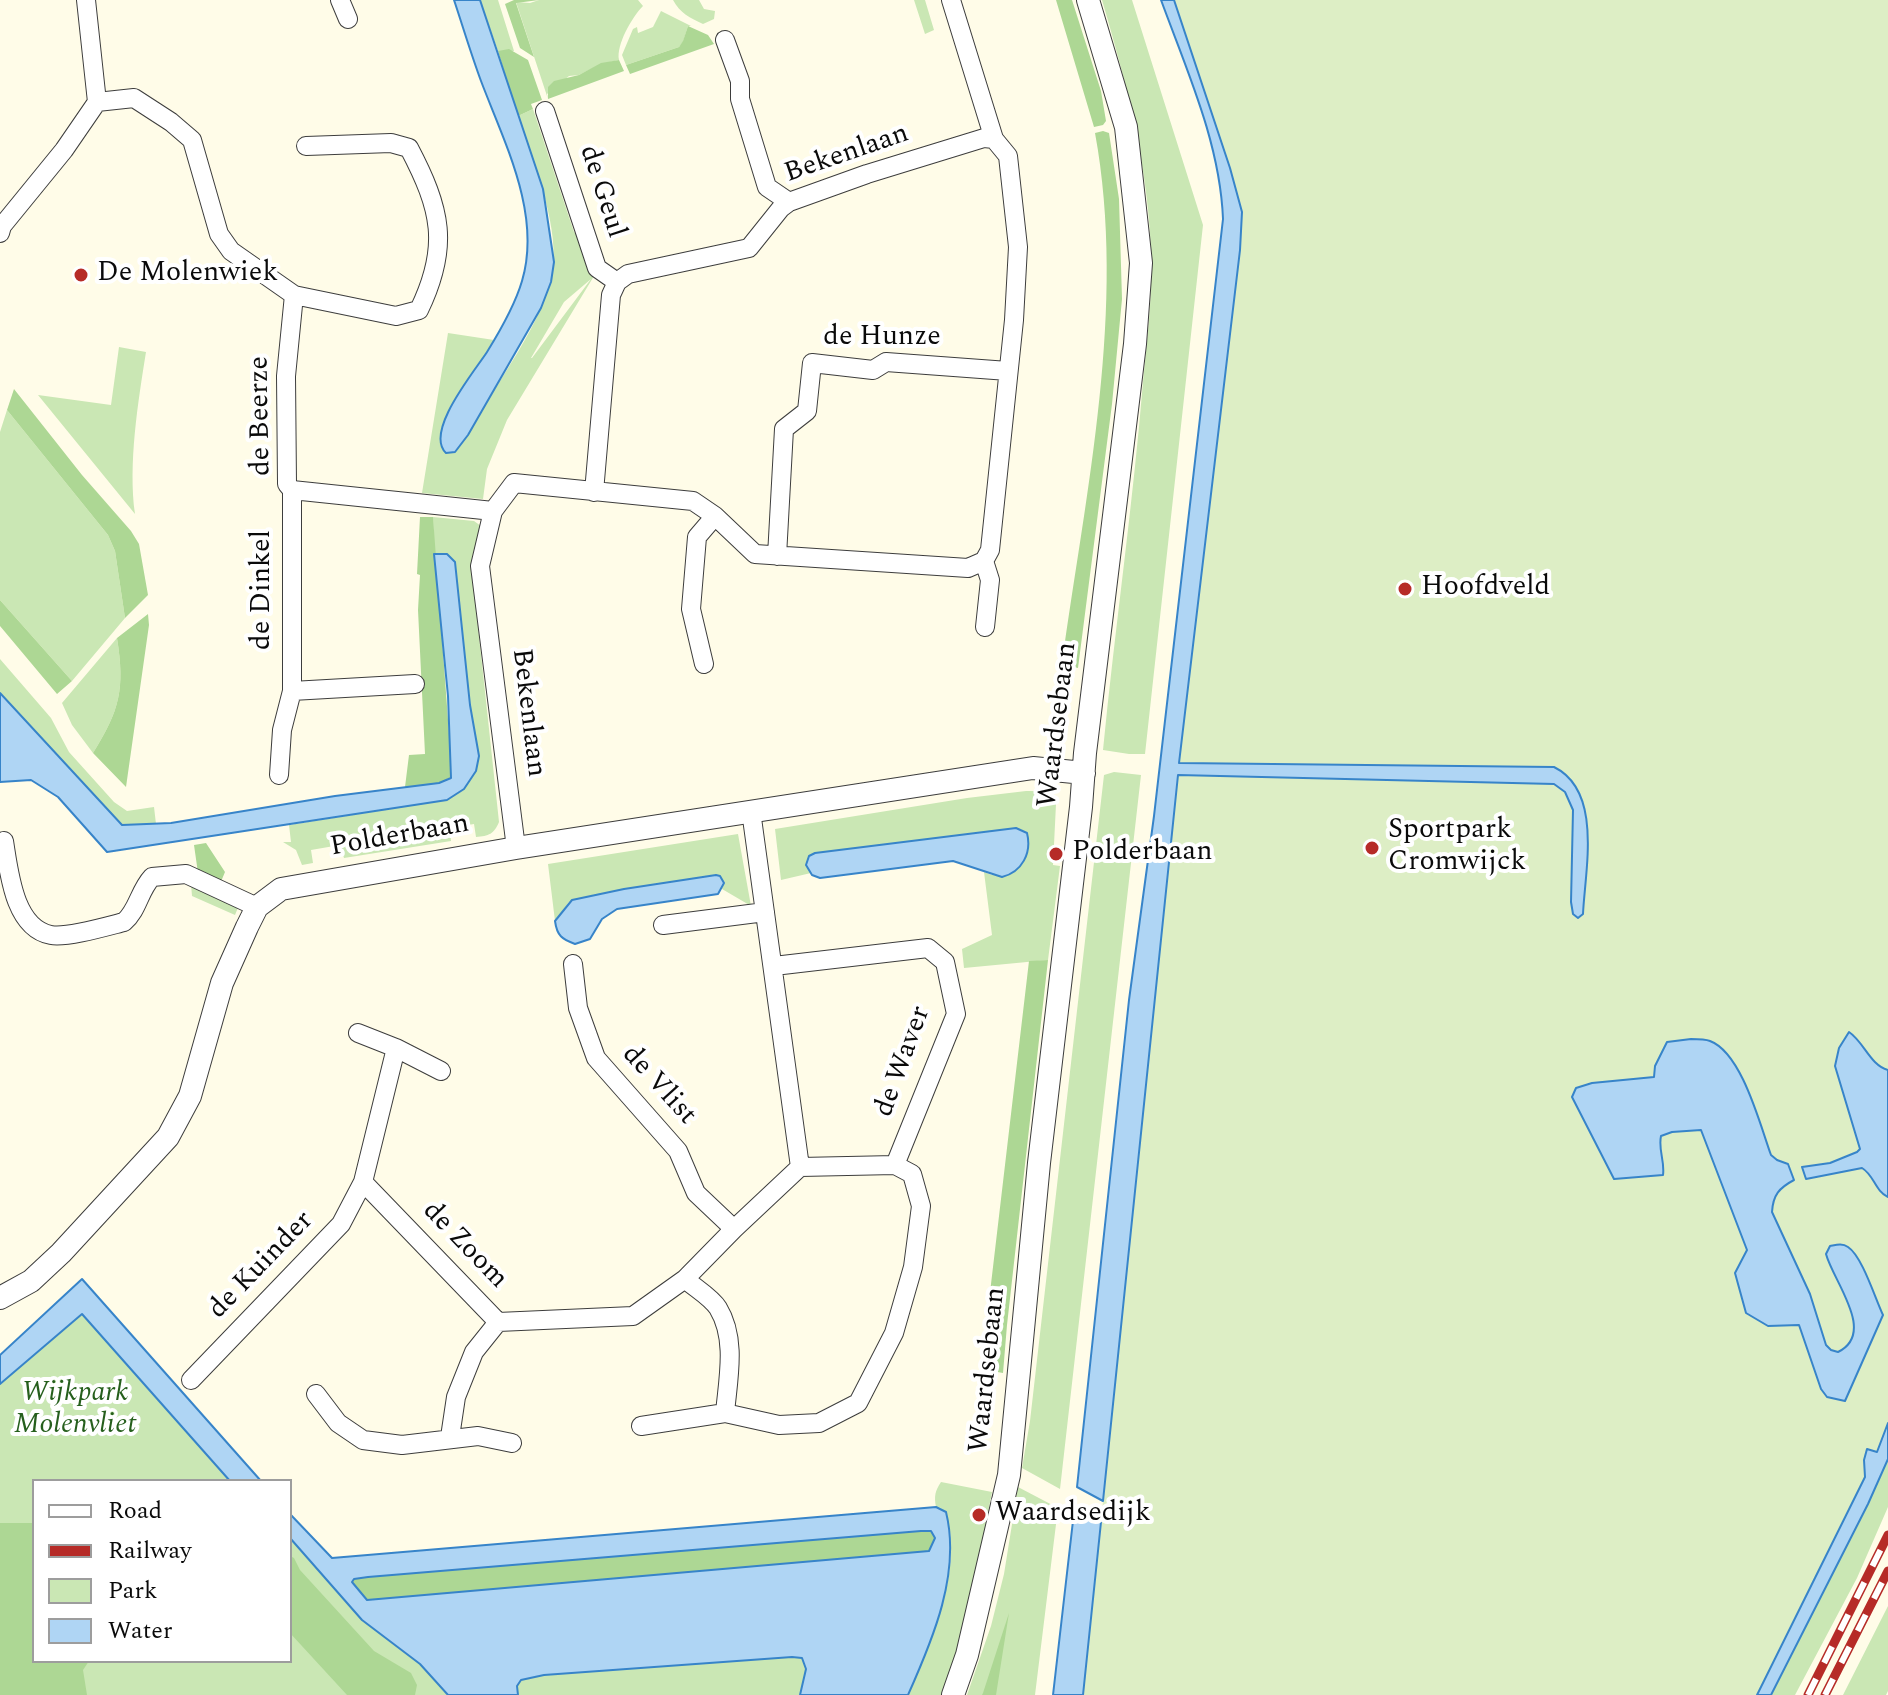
<!DOCTYPE html>
<style>
body{margin:0}
#map{position:relative;width:1888px;height:1695px;overflow:hidden;background:#fffce8;font-family:Spectral,serif}
canvas{display:block}
.legend{position:absolute;left:32px;top:1479px;width:260px;height:184px;box-sizing:border-box;background:#fff;border:2px solid #9d9d9d;margin:0;padding:10px 14px;list-style:none;font-size:24px;color:#0a0a0a}
.legend li{display:flex;align-items:center;gap:16px;height:40px}
.legend b{width:40px;border:2px solid #9d9d9d}
</style>
<div id="map">
<canvas width="1888" height="1695"></canvas>
<ul class="legend">
<li><b style="height:10px;background:#fff"></b>Road</li>
<li><b style="height:10px;background:#b62b27"></b>Railway</li>
<li><b style="height:22px;background:#cae7b4"></b>Park</li>
<li><b style="height:22px;background:#afd5f4"></b>Water</li>
</ul>
</div>
<script>
const context = document.querySelector('canvas').getContext('2d');
context.lineJoin = 'round';
function fill(path, color) {
  context.fillStyle = color;
  context.fill(path, 'evenodd');
}
function trace(path, color, width, dash) {
  context.strokeStyle = color;
  context.lineWidth = width;
  context.lineCap = dash ? 'butt' : 'round';
  context.setLineDash(dash || []);
  context.stroke(path);
}
function drawText(font, color, halo, rows, align = 'center') {
  context.font = font + ' Spectral,serif';
  context.lineWidth = 8;
  context.setLineDash([]);
  context.textBaseline = 'middle';
  context.strokeStyle = halo;
  context.fillStyle = color;
  for (const [text, x, y, turn = 0] of rows) {
    context.save();
    context.translate(x, y);
    context.rotate((+turn || 0) * Math.PI / 180);
    context.textAlign = isNaN(turn) ? turn : align;
    if (halo) context.strokeText(text, 0, 0);
    context.fillText(text, 0, 0);
    context.restore();
  }
}
fill(new Path2D(`
 M480,0H498L514,51H498Z
 M539,0H638L643,6C632,17 616,45 619,60L601,64L579,75L569,76L547,94L548,99L516,2L530,3Z
 M673,0H699L704,9L715,11L714,19L703,24C690,18 680,13 673,0Z
 M914,0H925L934,30L925,34Z
 M1102,0H1132L1203,225L1145,754H1129L1103,750C1115,627 1133,505 1143,382C1146,350 1150,318 1151,285C1154,188 1129,92 1102,0Z
 M661,11L691,26H688L683,42L679,47L626,65L622,55L633,29L637,27L638,33L653,27Z
 M533,109L574,232L582,239L594,276L507,420L487,469L483,499L422,493L448,333L494,340L449,411L468,435C493,385 548,320 553,265C558,222 532,157 518,116ZM591,279L532,358H531L564,302Z
 M119,347L146,352C138,402 128,464 135,514L38,395L111,405Z
 M7,410L108,535L115,551L125,618L72,681L0,600V432Z
 M433,517L474,521L481,526L472,558L473,580L499,822C494,834 489,836 476,837L474,824L450,828L451,841L344,858L340,845L311,850L313,863L302,865L296,850L283,842H291L289,825L447,800L479,756L470,705L455,563L448,554H434Z
 M117,638C125,689 120,710 93,753L72,725L62,703Z
 M0,659L51,718L69,752L114,802L127,811L154,807L156,824L122,825L114,819L0,693Z
 M1114,772L1141,775L1060,1489L1022,1468L1030,1421L1104,775Z
 M1026,791H1047L1056,804L1053,865L1060,866L1048,960L964,968L962,949L992,935L984,872L992,875L1022,830L1016,828L815,853L806,865L811,873L781,880L775,829L967,798Z
 M738,834L751,906L722,889L723,883L720,876L569,902L555,921L548,864Z
 M191,884L239,905L235,915L192,896Z
 M82,1313L230,1481H34V1661H290V1538L362,1620L420,1664L448,1695H0V1384Z
 M1888,1459V1507L1857,1578L1795,1695H1771L1868,1504Z
 M941,1482L992,1492L965,1629L945,1686L941,1695H908C929,1649 957,1582 950,1532C949,1524 944,1516 941,1508L936,1507C934,1496 935,1491 941,1482Z
 M1018,1487L1058,1508L1035,1695H967L991,1626L1004,1574Z
 M1888,1606V1691L1886,1695H1843Z
 M792,1657H802L806,1669L800,1695H518L517,1686L521,1680L544,1675Z`), '#cae7b4');
fill(new Path2D(`
 M514,0H539L516,3L534,57L520,48L505,4Z
 M1056,0H1072L1101,91L1106,121L1103,125L1094,127Z
 M688,26L708,35L714,44L630,74L626,65L679,47L683,41Z
 M509,49L528,60L542,100L531,104L533,109L518,116L498,51Z
 M619,60L624,71L548,99V87L554,81L579,75L601,63Z
 M1103,131L1109,133L1119,199L1122,299L1112,404L1078,668L1062,664C1086,490 1127,307 1095,133Z
 M14,389L82,475L131,531L139,544L148,595L125,618L115,551L108,535L7,410Z
 M420,517H433L452,774L451,778L439,783L405,787L409,755L425,754L418,610L420,575L417,574Z
 M0,600L72,681L57,694L0,626Z
 M148,614L149,625L126,787L93,753C120,710 125,689 117,638Z
 M206,843L225,872L220,884L198,873L194,845Z
 M1048,960L1007,1325L1003,1373L981,1369L1029,961Z
 M0,1523H34V1661H89L83,1670L87,1695H0Z
 M921,1531H931L935,1539L930,1551L367,1600L351,1582L354,1579L368,1577Z
 M290,1556L294,1558L300,1570L374,1651L411,1673L417,1685L415,1695H347L290,1633Z
 M1009,1613L996,1695H982L983,1693Z`), '#add794');
fill(new Path2D(`
 M1174,0H1888V1423L1877,1452L1868,1449L1864,1460L1865,1477L1757,1695H1083L1178,774L1554,784L1565,792L1573,810L1571,902L1583,914L1588,827L1554,767L1179,763L1240,250L1230,168Z`), '#ddeec5');
const water = new Path2D(`
 M454,0H480L543,189L554,262L551,282L541,308L468,435L455,452L446,453C424,432 474,372 487,352C500,331 515,305 522,281C542,214 504,142 481,81C471,54 463,27 454,0Z
 M1161,0H1174L1230,168L1242,212L1240,250L1179,763L1554,767C1603,791 1585,870 1583,914L1578,918L1573,914L1571,902L1573,810L1565,792L1554,784L1178,775L1103,1501L1077,1487L1129,1000L1154,816L1223,219C1220,143 1187,71 1161,0Z
 M434,554H447L455,562L470,705L479,756L476,771L464,789L447,800L107,852L58,797L31,780L0,782V693L122,825L171,823L335,796L439,783L451,778L448,696Z
 M1016,828L1027,833C1032,853 1022,872 1002,877L953,861L820,878L812,875L806,865L809,856L815,853Z
 M716,875L720,876L724,883L718,894L617,909L602,919L590,939L575,944C562,939 557,936 555,921L572,900L624,889Z
 M1849,1032C1864,1042 1870,1065 1888,1070V1197C1875,1191 1874,1175 1862,1168L1806,1179L1802,1167L1830,1163L1857,1152L1860,1149L1835,1066L1839,1048Z
 M1691,1039C1697,1039 1705,1039 1710,1041C1742,1053 1760,1125 1771,1155L1777,1160L1788,1164L1794,1180C1779,1188 1773,1195 1772,1212L1810,1294L1826,1345L1831,1350L1838,1352C1877,1333 1833,1281 1826,1254L1830,1246C1836,1245 1842,1243 1848,1247C1862,1256 1875,1298 1883,1315L1845,1401L1827,1397L1821,1389L1799,1325L1768,1326L1746,1313L1735,1273L1747,1250L1701,1130L1672,1132L1661,1136C1658,1150 1665,1161 1663,1175L1614,1179L1572,1097L1576,1088L1592,1083L1654,1077L1655,1066L1667,1042Z
 M82,1279L261,1481H230L82,1314L0,1384V1355Z
 M1888,1423V1459L1868,1504L1771,1695H1757L1865,1477L1864,1460L1867,1449L1877,1452Z
 M936,1507L946,1512C961,1573 933,1639 908,1695H800L806,1669L802,1658L792,1657L544,1675L521,1680L517,1686L518,1695H448L420,1664L362,1620L290,1538V1514L332,1558ZM921,1531H931L935,1538L929,1551L367,1600L352,1582L354,1579L368,1577Z
 M1074,1512L1085,1514L1101,1522L1083,1695H1053Z`);
fill(water, '#afd5f4');
trace(water, '#3784c9', 2);
const minor = new Path2D(`
 M340,0L348,19
 M951,0L994,139L1008,156L1018,247L1014,320L990,550L984,561L990,580L985,627
 M725,40L740,81V99L767,187L789,202
 M97,102L134,98L171,122L192,140L219,234L231,251L294,295L286,376L287,484L292,490L493,511
 M545,111L597,268L617,282
 M0,233L2,226L64,150L97,102L86,0
 M294,295L396,316L419,310C450,246 441,209 409,148L391,143L306,146
 M594,492L611,295L617,282L628,274L749,248L781,208L789,202L867,174L984,138L994,139
 M777,556L784,429L807,411L812,363L873,370L886,362L1008,371
 M704,664L691,609L697,537L715,516
 M292,691L415,684
 M279,775L282,730L292,691V490
 M751,811L800,1167
 M4,841C9,872 14,928 51,935C67,938 108,926 124,922C138,910 139,891 152,877L186,874L257,907
 M516,848L480,566L493,511L514,483L693,501L715,516L755,554L968,568L984,561
 M663,925L765,912
 M573,964L578,1008L596,1058L678,1151L696,1193L734,1229
 M774,966L928,948L945,962L956,1014L895,1165
 M358,1033L396,1048L363,1182L498,1322L633,1316L685,1279L734,1229L800,1167L895,1165
 M396,1048L441,1071
 M685,1279C695,1288 711,1297 718,1308C737,1339 728,1379 725,1413
 M191,1380L341,1224L363,1182
 M316,1394L338,1423L363,1440L402,1445L478,1436L512,1443
 M641,1426L725,1413L779,1425L819,1423L858,1403L894,1333L913,1267L921,1206L912,1174L895,1165
 M450,1437L456,1397L474,1352L498,1322`);
const tertiary = new Path2D(`
 M0,1298L31,1281L61,1253L168,1137L190,1096L222,983L247,927L257,907L281,889L516,848L1033,768L1084,773
 M953,1695L967,1655L1009,1475L1039,1163L1081,807L1085,753L1135,344L1141,263L1126,127L1088,0`);
trace(minor, '#3d3d3d', 20);
trace(tertiary, '#3d3d3d', 24);
trace(minor, '#fff', 18);
trace(tertiary, '#fff', 22);
const rail = new Path2D(`
 M1808,1695L1888,1535
 M1825,1695L1888,1571`);
trace(rail, '#b62b27', 9);
trace(rail, '#fff', 6, [18]);
for (const [x, y, r, color] of [
 [81,275,8,"#b62b27"],
 [1405,589,8,"#b62b27"],
 [1372,848,8,"#b62b27"],
 [1056,854,8,"#b62b27"],
 [979,1515,8,"#b62b27"]
]) {
  const dot = new Path2D();
  dot.arc(x, y, r, 0, 2 * Math.PI);
  context.fillStyle = color;
  context.fill(dot);
  trace(dot, '#fff', 3);
}
drawText('28px', '#0a0a0a', '#fff', [
 ["Bekenlaan",847,155,-19],
 ["de Geul",601,192,72],
 ["de Hunze",882,339],
 ["de Beerze",262,416,-91],
 ["de Dinkel",264,590,-90],
 ["Bekenlaan",527,713,83],
 ["Waardsebaan",1059,725,-83],
 ["Polderbaan",400,837,-10],
 ["de Waver",904,1062,-70],
 ["de Vlist",658,1086,48],
 ["de Zoom",464,1246,46],
 ["de Kuinder",262,1266,-46],
 ["Waardsebaan",989,1370,-84]
]);
drawText('28px', '#0a0a0a', '#fff', [
 ["De Molenwiek",97,275],
 ["Hoofdveld",1421,589],
 ["Sportpark",1388,832],
 ["Cromwijck",1388,864],
 ["Polderbaan",1072,854],
 ["Waardsedijk",995,1515]
], 'left');
drawText('italic 28px', '#265f1d', '#fff', [
 ["Wijkpark",75,1395],
 ["Molenvliet",75,1427]
]);
</script>
